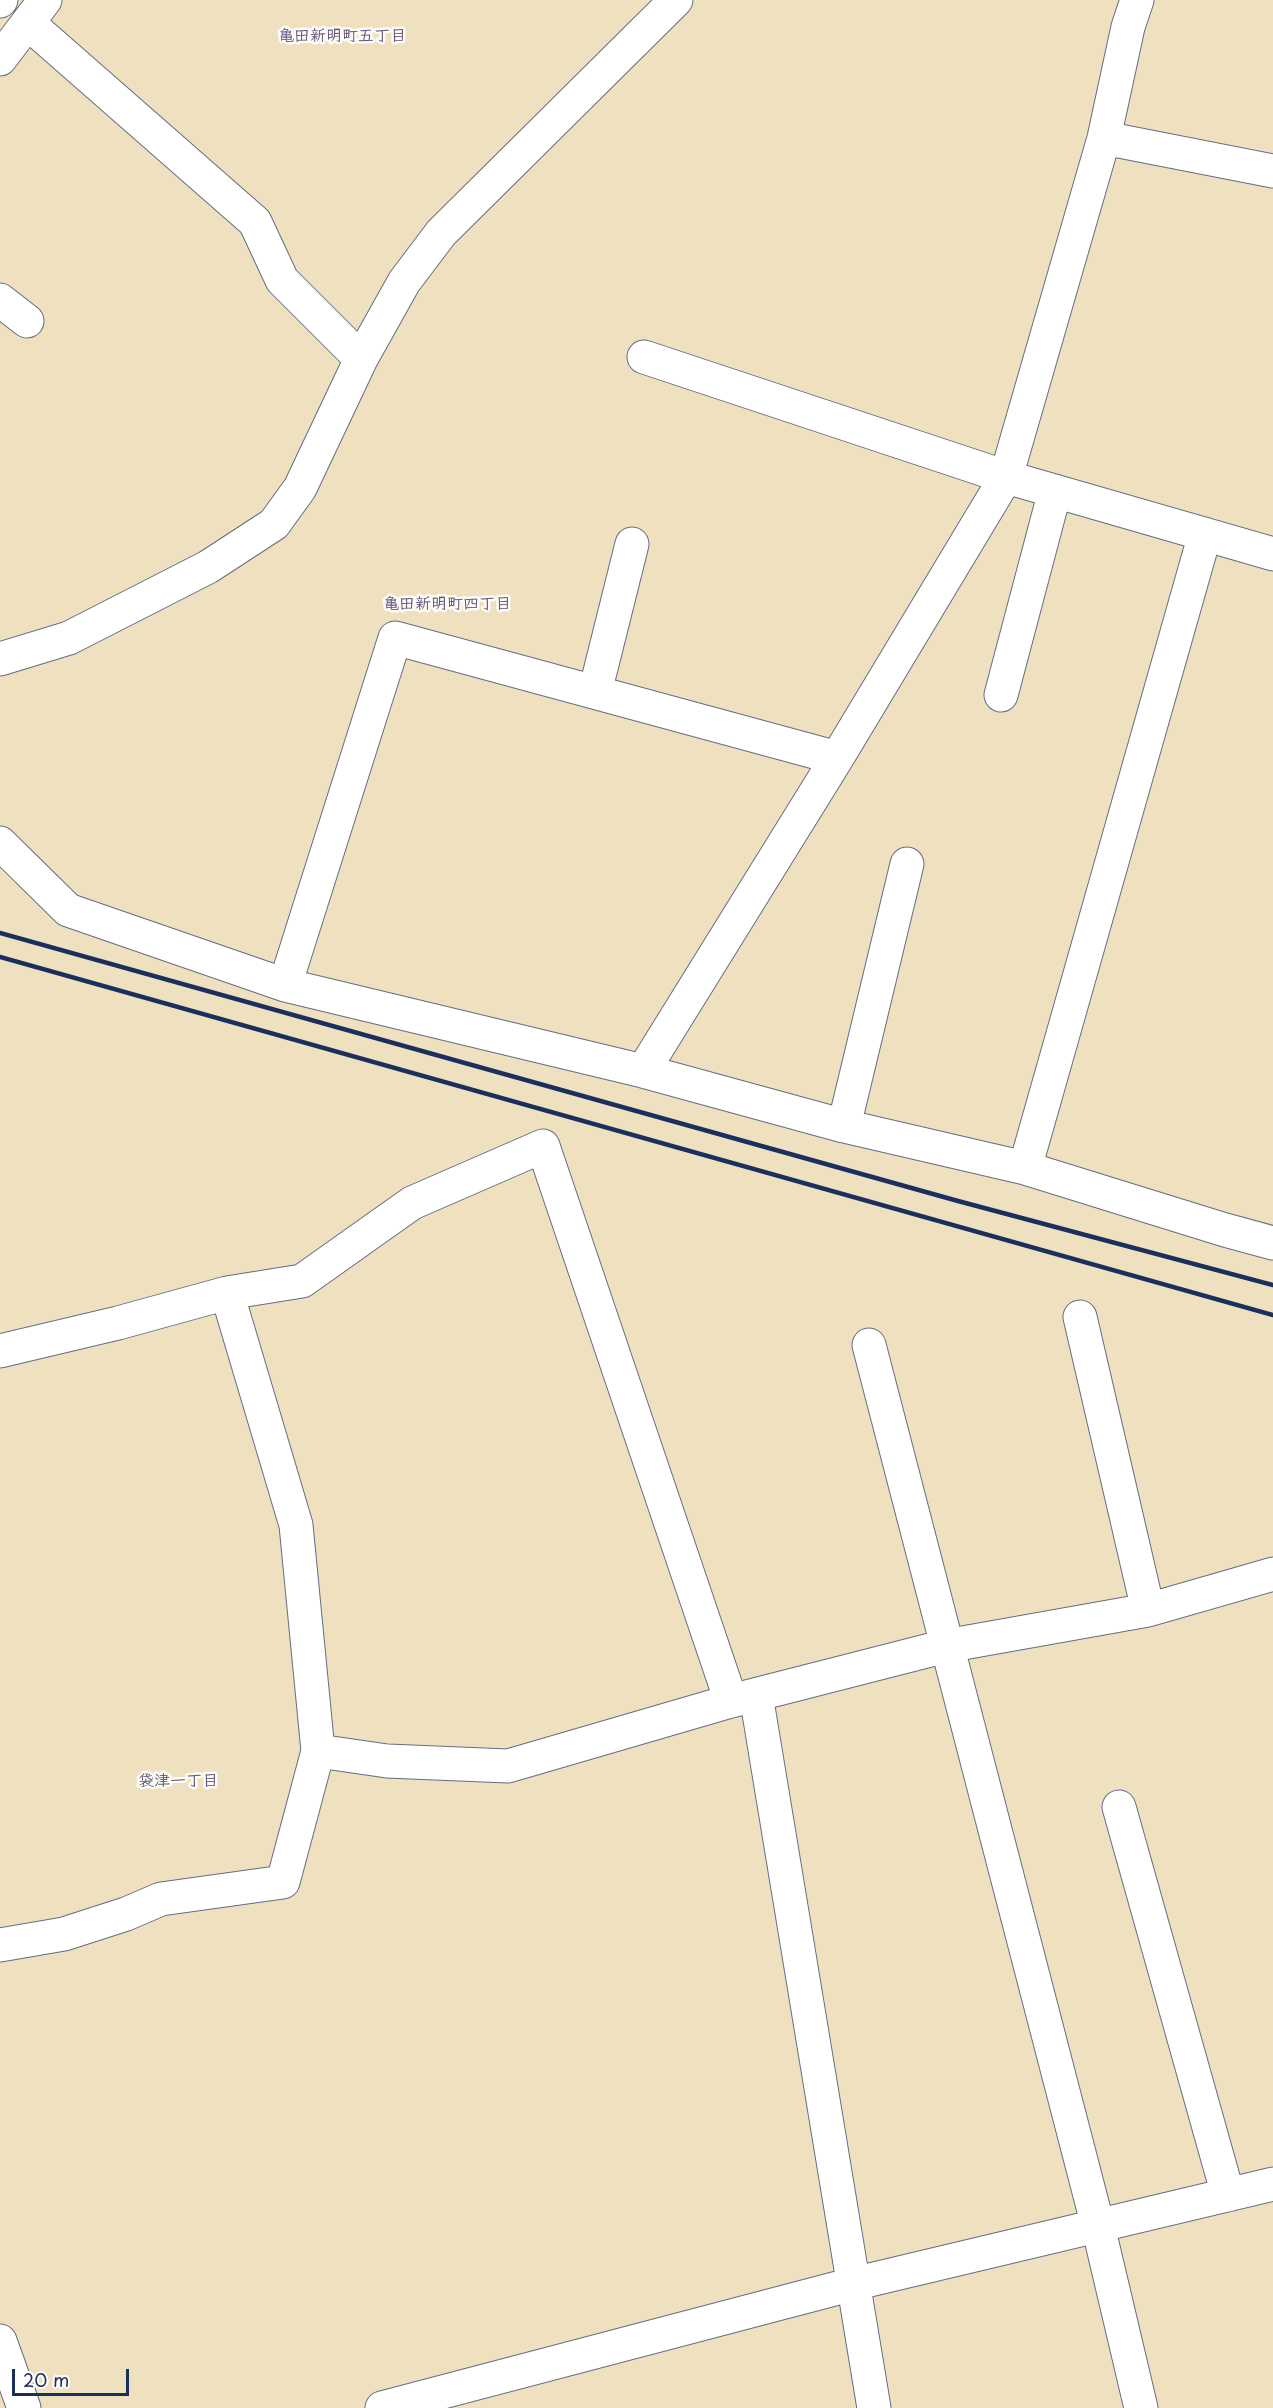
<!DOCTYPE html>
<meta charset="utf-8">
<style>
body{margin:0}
#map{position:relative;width:1273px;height:2408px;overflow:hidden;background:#efe0bf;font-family:"Playpen Sans",sans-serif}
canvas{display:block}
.scale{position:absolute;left:12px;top:2369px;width:117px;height:27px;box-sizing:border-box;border:3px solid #1b2f5e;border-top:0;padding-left:8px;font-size:18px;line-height:21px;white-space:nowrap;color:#1b2f5e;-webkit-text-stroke:4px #fdfcf7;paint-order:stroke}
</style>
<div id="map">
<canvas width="1273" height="2408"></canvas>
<div class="scale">20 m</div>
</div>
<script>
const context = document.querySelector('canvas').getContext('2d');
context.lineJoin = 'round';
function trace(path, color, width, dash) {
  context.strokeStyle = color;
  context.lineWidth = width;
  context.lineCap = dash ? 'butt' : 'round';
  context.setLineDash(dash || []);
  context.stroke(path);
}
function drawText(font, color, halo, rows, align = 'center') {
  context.font = font + ' "Playpen Sans","Klee One",sans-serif';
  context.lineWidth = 5;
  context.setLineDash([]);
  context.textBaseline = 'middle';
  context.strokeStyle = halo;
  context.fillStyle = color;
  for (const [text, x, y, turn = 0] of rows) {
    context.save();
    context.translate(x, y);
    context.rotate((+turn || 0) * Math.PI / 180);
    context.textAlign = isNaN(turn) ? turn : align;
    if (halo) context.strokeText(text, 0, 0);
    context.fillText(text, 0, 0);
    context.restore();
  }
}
const minor = new Path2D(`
 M0,1L1,0
 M28,23L255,222L282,280L361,359
 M0,59L45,0
 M1104,138L1273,171
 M0,300L27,321
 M644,357L1006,477L1273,554
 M0,659L69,638L208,567L274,524L300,488L361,359L404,282L441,233L676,0
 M595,692L632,544
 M1001,695L1055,491
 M0,843L68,910L285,985L643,1071L844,1126L1025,1168L1225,1230L1273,1243
 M285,985L395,638L837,758
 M643,1071L837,758L1006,477L1104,138L1128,27L1137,0
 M844,1126L907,864
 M1025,1168L1205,534
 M227,1293L296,1525L318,1751
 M1080,1317L1148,1610
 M869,1345L1098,2226L1141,2408
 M0,1351L118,1323L227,1293L302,1281L412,1203L543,1146L731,1701
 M756,1695L874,2408
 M1119,1807L1228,2195
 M0,1945L64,1934L126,1914L161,1899L283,1882L318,1751L387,1761L508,1766L731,1701L946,1646L1148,1610L1273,1574
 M0,2341L24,2408
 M382,2408L853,2284L1273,2184`);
trace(minor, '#656d80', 35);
trace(minor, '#fff', 33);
trace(new Path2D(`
 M0,933L958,1201L1273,1285
 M0,957L1273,1315`), '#1b2f5e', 4.5);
drawText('bold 16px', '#60537a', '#fdfcf7', [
 ["亀田新明町五丁目",342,37],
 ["亀田新明町四丁目",447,605],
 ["袋津一丁目",178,1782]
]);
</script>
